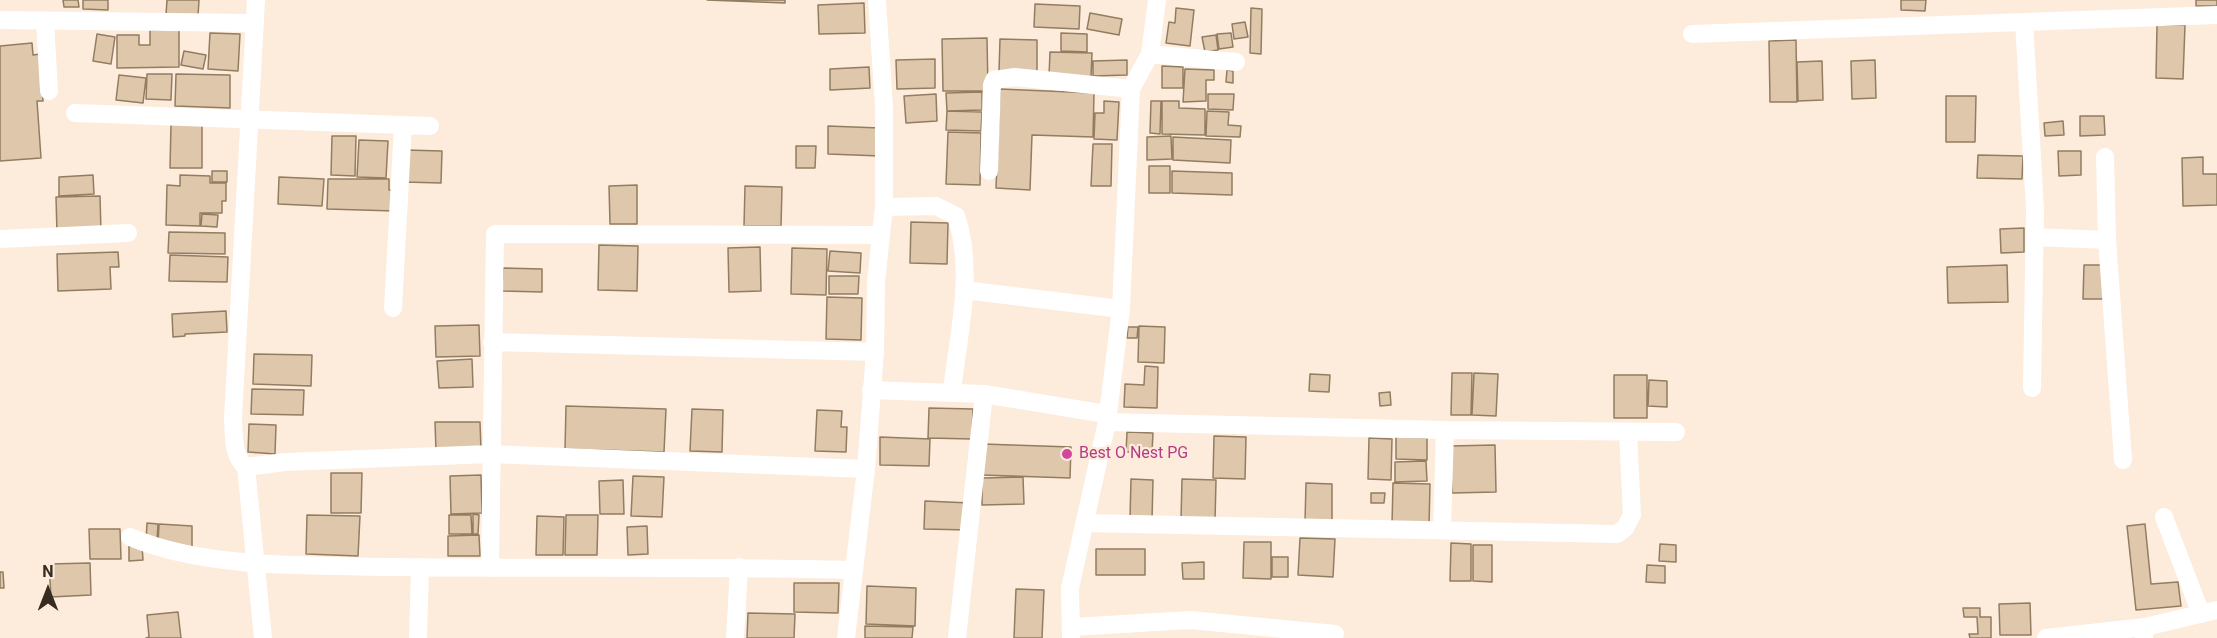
<!DOCTYPE html>
<style>
body{margin:0}
#map{position:relative;width:2217px;height:638px;overflow:hidden;background:#fdebdb;font-family:Roboto,sans-serif}
canvas{display:block}
.north{position:absolute;left:18px;top:560px;width:60px;height:60px;-webkit-text-stroke:4px #fdebdb;paint-order:stroke;rotate:0deg;font-size:16px;font-weight:700;line-height:24px;text-align:center;color:#372c22}
.north::after{content:'';display:block;margin:auto;width:21px;height:27px;background:#372c22;clip-path:polygon(50% 0,100% 100%,50% 72%,0 100%)}
</style>
<div id="map">
<canvas width="2217" height="638"></canvas>
<div class="north">N</div>
</div>
<script>
const context = document.querySelector('canvas').getContext('2d');
context.lineJoin = 'round';
function fill(path, color) {
  context.fillStyle = color;
  context.fill(path, 'evenodd');
}
function trace(path, color, width, dash) {
  context.strokeStyle = color;
  context.lineWidth = width;
  context.lineCap = dash ? 'butt' : 'round';
  context.setLineDash(dash || []);
  context.stroke(path);
}
function drawText(font, color, halo, rows, align = 'center') {
  context.font = font + ' Roboto,sans-serif';
  context.lineWidth = 4.5;
  context.setLineDash([]);
  context.textBaseline = 'middle';
  context.strokeStyle = halo;
  context.fillStyle = color;
  for (const [text, x, y, turn = 0] of rows) {
    context.save();
    context.translate(x, y);
    context.rotate((+turn || 0) * Math.PI / 180);
    context.textAlign = isNaN(turn) ? turn : align;
    if (halo) context.strokeText(text, 0, 0);
    context.fillText(text, 0, 0);
    context.restore();
  }
}
const building = new Path2D(`
 M63,0H78L79,7H64Z
 M83,0H108V10L83,9Z
 M167,0H199L198,16L166,15Z
 M707,0H785V3Z
 M1901,0H1926L1925,11L1901,10Z
 M2196,0H2217V6H2196Z
 M864,3L865,33L819,34L818,5Z
 M1035,4L1080,6L1079,29L1034,27Z
 M1176,8L1194,10L1190,46L1166,43L1169,22L1175,23Z
 M1251,8L1262,9L1261,54L1250,53Z
 M1090,13L1122,19L1119,35L1087,29Z
 M1245,22L1248,37L1234,39L1232,24Z
 M2157,25H2185L2183,79L2156,78Z
 M150,30H179V67L117,68V35H139V45H150Z
 M210,33L240,34L238,71L208,69Z
 M1061,33L1087,34V52L1061,51Z
 M1231,33L1233,47L1219,49L1217,34Z
 M97,34L115,37L111,64L93,61Z
 M1216,35L1218,50L1205,52L1202,37Z
 M987,38L988,91H943L942,39Z
 M1000,39L1037,40V73L999,72Z
 M1796,40L1797,102H1770L1769,41Z
 M32,43L33,55L40,54L43,101H37L41,158L0,161V46Z
 M184,51L206,55L203,69L181,65Z
 M1050,52L1092,53L1091,77L1049,76Z
 M935,59V88L897,89L896,60Z
 M1127,60V75L1093,76V61Z
 M1875,60L1876,98L1852,99L1851,61Z
 M1822,61L1823,100L1798,101L1797,62Z
 M1162,66L1183,67V88H1162Z
 M869,67L870,88L830,90V69Z
 M1185,69L1214,70V80H1206V101L1183,102Z
 M1227,70L1233,71V83L1226,82Z
 M147,74H172L171,100L146,99Z
 M176,74L230,75V108L175,106Z
 M119,75L146,78L143,103L116,100Z
 M1000,89L1094,93L1093,137L1032,135L1030,190L996,188Z
 M982,92V110L947,111L946,93Z
 M936,94L937,121L906,123L904,96Z
 M1208,94H1234L1233,110L1208,109Z
 M1946,96H1976L1975,142H1946Z
 M1104,101L1119,102L1117,140L1094,139L1095,113H1104Z
 M1151,101H1161L1160,134L1150,133Z
 M1162,101H1179V108L1205,109V135L1162,134Z
 M947,111L982,112L981,131L946,130Z
 M1207,111L1229,112L1228,125L1241,126L1240,137L1206,136Z
 M2080,116H2104L2105,135L2080,136Z
 M2063,121L2064,135L2045,136L2044,123Z
 M171,124L202,125V168H170Z
 M828,126L880,128V156L828,154Z
 M948,132L981,133L980,185L946,184Z
 M332,136H356L355,176L331,175Z
 M1171,136L1172,159L1147,160V137Z
 M1173,137L1231,140L1230,163L1173,160Z
 M359,140L388,141L386,178L357,177Z
 M1093,144H1112L1111,186H1091Z
 M796,146H816L815,168H796Z
 M405,150L442,151L441,183L404,182Z
 M2058,151H2081V175L2059,176Z
 M1978,155L2023,156L2022,179L1977,178Z
 M2203,157V174H2217V205L2183,206L2182,158Z
 M1149,166H1170V193H1149Z
 M212,171H227V182H212Z
 M1172,171L1232,173V195L1172,193Z
 M93,175L94,194L59,196V177Z
 M180,175L210,176V183H226V201H222V213H200V226L166,225L167,185L180,186Z
 M279,177L324,179L322,206L278,204Z
 M328,179H389V190H396L395,211L327,209Z
 M637,185V224H610L609,186Z
 M745,186L782,187L781,226H744Z
 M100,196L101,233L57,234L56,197Z
 M202,214L218,215L217,227L201,226Z
 M911,222L948,223L947,264L910,263Z
 M2024,228V252L2001,253L2000,229Z
 M169,232L225,233V254L168,253Z
 M599,245L638,246L637,291L598,290Z
 M760,247L761,291L729,292L728,248Z
 M792,248L827,249L826,295L791,294Z
 M830,251L861,253L860,273L828,271Z
 M118,252L119,267H110L111,289L58,291L57,254Z
 M170,255L228,257L227,282L169,281Z
 M2007,265L2008,302L1948,303L1947,267Z
 M2084,265H2107L2106,299H2083Z
 M503,268L542,269V292L502,291Z
 M829,276H859L858,294H829Z
 M827,297L862,298L861,340L826,339Z
 M226,311L227,332L185,334V336L173,337L172,314Z
 M479,325L480,356L436,357L435,326Z
 M1139,326L1165,327L1164,363L1138,362Z
 M1128,327H1138L1137,338H1127Z
 M254,354L312,355L311,386L253,384Z
 M472,359L473,387L439,388L437,361Z
 M1145,366L1158,367L1157,408L1124,407L1125,384L1144,385Z
 M1452,373H1472L1471,415H1451Z
 M1474,373L1498,374L1496,416L1472,415Z
 M1310,374L1330,375L1329,392L1309,391Z
 M1614,375H1647V418H1614Z
 M1649,380L1667,381V407L1648,406Z
 M252,389L304,390L303,415L251,414Z
 M1390,392L1391,405L1380,406L1379,393Z
 M566,406L666,409L664,452L565,449Z
 M929,408L973,409L972,439L928,438Z
 M692,409L723,410L722,452L690,451Z
 M817,410L842,411L841,427H847L846,452L815,451Z
 M435,422H480L481,450L436,451Z
 M249,424L276,425L275,454L248,452Z
 M1127,432L1153,433L1152,452H1126Z
 M1214,436L1246,437L1245,479L1213,478Z
 M880,437L930,439L929,466L880,465Z
 M1396,437L1427,438V460L1396,459Z
 M1369,438L1392,439L1391,480L1368,479Z
 M983,444L1071,447L1070,478L982,475Z
 M1495,445L1496,492L1452,493L1450,446Z
 M1426,461L1427,481L1395,482V462Z
 M331,473H362L361,513H331Z
 M481,475L482,513L451,514L450,476Z
 M633,476L664,477L662,517L631,516Z
 M1023,477L1024,504L982,505V478Z
 M1131,479L1153,480L1152,520L1130,519Z
 M1182,479L1216,480L1215,521L1181,520Z
 M623,480L624,514H600L599,481Z
 M1306,483L1332,484V521H1305Z
 M1393,483L1430,484L1429,526L1392,524Z
 M1371,493H1385L1384,503H1371Z
 M925,501L970,503L969,530L924,529Z
 M473,514L479,515L478,534H473Z
 M307,515L360,516L358,556L306,554Z
 M449,515H471L472,534H449Z
 M566,515H598L597,555H565Z
 M537,516L564,517L563,555H536Z
 M147,523L158,524L157,541H146Z
 M159,524L192,526V547L158,545Z
 M2145,524L2151,584L2178,582L2181,606L2136,610L2127,526Z
 M647,526L648,554L628,555L627,527Z
 M89,529H120L121,559H90Z
 M479,535L480,556H448V536Z
 M1300,538L1335,539L1333,577L1298,575Z
 M1244,542H1271V579L1243,578Z
 M1451,543L1471,544V581H1450Z
 M1660,544L1676,545V562L1659,561Z
 M1473,545H1492V582L1473,581Z
 M129,546H142L143,560L129,561Z
 M1096,549H1145V575H1096Z
 M1272,557H1288V577H1272Z
 M1204,562V579H1183L1182,563Z
 M90,563L91,595L51,597L49,564Z
 M1647,565L1665,566V583L1646,582Z
 M0,572H3L4,588H0Z
 M794,583H839L838,613L794,612Z
 M867,586L916,588L915,626L866,624Z
 M1016,589L1044,590L1042,638H1014Z
 M2030,603L2031,635H2000L1999,604Z
 M1963,608H1980V617H1991V638H1970L1969,634H1978L1977,617H1964Z
 M178,612L181,638H146L149,637L147,615Z
 M748,613L795,614L794,638H747Z
 M865,626L913,627L912,638H865Z`);
fill(building, '#dec7aa');
trace(building, '#927d61', 1.5);
trace(new Path2D(`
 M256,0L233,418C234,434 232,456 246,467L285,462L490,454L866,469L875,352L876,282L884,207V107L877,0
 M0,20L254,23
 M45,21L49,91
 M2024,22L2035,209L2032,388
 M1692,34L2217,15
 M1150,54L1236,62
 M75,113L430,126
 M2105,157L2107,240L2123,460
 M989,171L992,85L994,80L1015,77L1131,89
 M884,207L936,206L956,216C975,270 958,336 952,391
 M2035,237L2107,240
 M0,239L128,233
 M964,290L1121,309
 M393,308L403,125
 M492,342L875,352
 M871,390L984,394L1106,414
 M1107,422L1445,430L1676,432
 M246,467L263,638
 M2164,517L2201,614
 M1084,523L1617,534L1625,528L1632,515L1628,432
 M1442,530L1445,430
 M130,537C209,570 313,565 398,567C550,569 701,566 852,570
 M490,568L495,234L881,235
 M1072,627L1190,620L1335,634
 M418,638L420,567
 M735,638L739,567
 M846,638L866,469
 M957,638L984,394
 M1071,638L1070,588L1107,422L1121,309L1131,89L1150,54L1157,0
 M2046,638L2145,627
 M2144,638L2145,627L2217,610`), '#fff', 18);
for (const [x, y, r, color] of [
 [1067,454,6,"#d1479c"]
]) {
  const dot = new Path2D();
  dot.arc(x, y, r, 0, 2 * Math.PI);
  context.fillStyle = color;
  context.fill(dot);
  trace(dot, '#fdebdb', 2);
}
drawText('16px', '#b23c85', '#fdebdb', [
 ["Best O Nest PG",1079,454]
], 'left');
</script>
